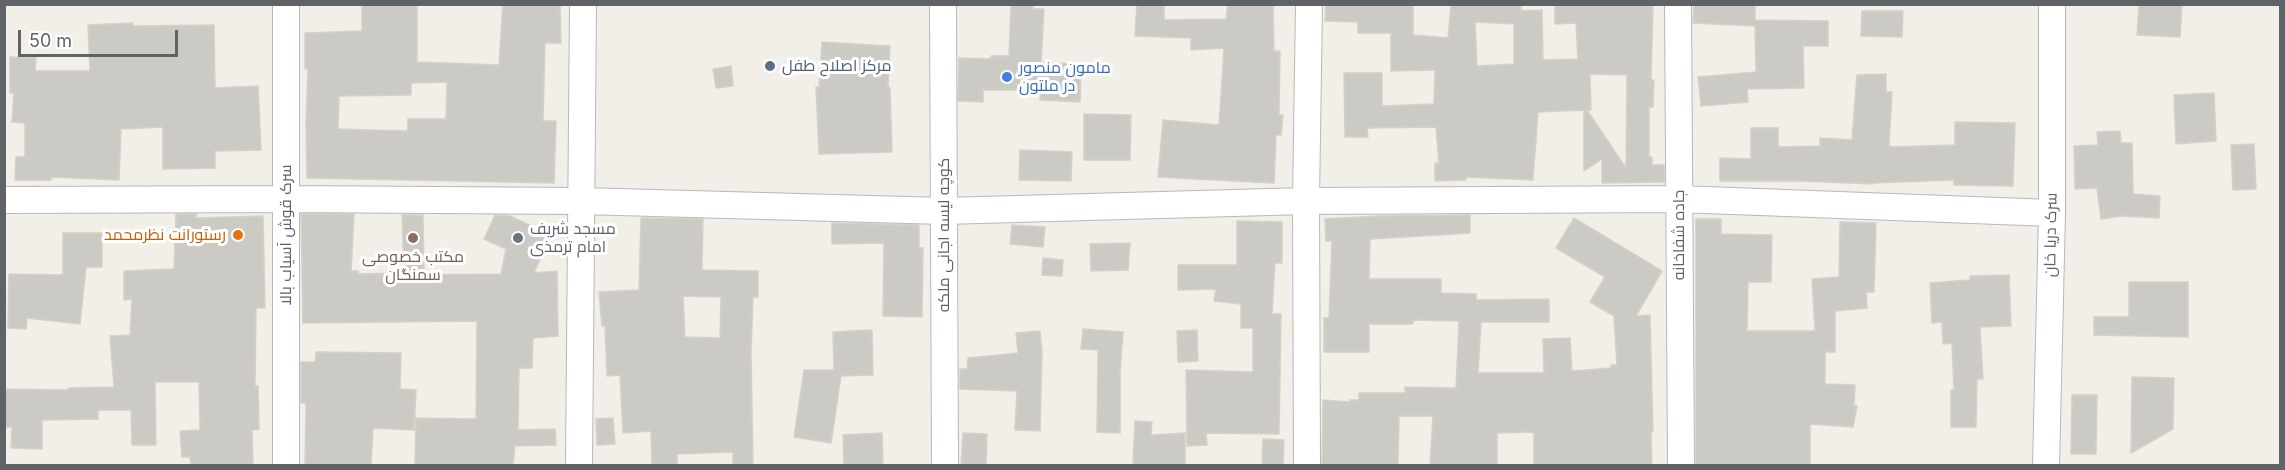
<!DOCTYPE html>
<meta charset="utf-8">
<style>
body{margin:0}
#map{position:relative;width:2285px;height:470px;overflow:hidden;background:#f1efe8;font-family:Inter,sans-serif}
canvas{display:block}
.frame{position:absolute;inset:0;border:6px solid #5f6368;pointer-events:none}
.scale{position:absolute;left:18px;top:30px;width:160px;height:27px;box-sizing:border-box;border:3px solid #5f6368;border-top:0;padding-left:8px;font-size:18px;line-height:21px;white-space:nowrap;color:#5f6368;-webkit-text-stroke:4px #fff;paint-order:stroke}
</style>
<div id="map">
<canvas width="2285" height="470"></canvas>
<div class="frame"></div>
<div class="scale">50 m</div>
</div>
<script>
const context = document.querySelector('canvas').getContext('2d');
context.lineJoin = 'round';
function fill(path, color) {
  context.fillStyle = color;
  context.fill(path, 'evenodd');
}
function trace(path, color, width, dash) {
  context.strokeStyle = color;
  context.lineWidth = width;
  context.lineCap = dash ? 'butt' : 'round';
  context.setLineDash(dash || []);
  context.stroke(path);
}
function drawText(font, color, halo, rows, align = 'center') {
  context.font = font + ' Inter,Cairo,sans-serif';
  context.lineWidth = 6;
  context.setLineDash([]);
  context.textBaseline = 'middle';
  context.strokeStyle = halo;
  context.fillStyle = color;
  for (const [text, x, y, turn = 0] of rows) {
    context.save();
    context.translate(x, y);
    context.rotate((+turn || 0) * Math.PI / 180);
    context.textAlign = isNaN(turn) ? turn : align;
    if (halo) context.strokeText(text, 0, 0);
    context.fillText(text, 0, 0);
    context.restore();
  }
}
const building = new Path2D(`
 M362,4H417V62L499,65L503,4H560L561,43H545L543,121H556L554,183L307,178L306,122L308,69H305V33L362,31ZM447,82L446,119H408V131L338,129L339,96L411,95V83Z
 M1011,4H1033V9H1044L1041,62L1075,64L1074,72H1081L1080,102L1040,100L1041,90H983V102L958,101L959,58L991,59V56H1009Z
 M1137,4H1164V20L1226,19L1228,4H1273L1274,51H1280L1279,115H1283L1281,135H1276L1274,183L1158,177L1163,120L1219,125L1224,48L1191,50V38L1135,36Z
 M1326,4H1413V35L1448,38L1451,4H1521V11L1542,10L1543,60L1578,59L1576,23L1555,24V4H1653L1651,80H1654L1653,107H1649V157H1652V165H1664V182L1602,183V159L1584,171V110L1538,112L1533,180L1466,177V180L1435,181V163H1439L1436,127L1367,128L1368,137H1345L1344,73H1382V106L1434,104L1435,70L1391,71V33H1358V22L1325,21ZM1475,22L1514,24V64L1477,66ZM1590,74L1627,75L1626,168L1587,110H1591Z
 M1694,4H1755V20L1828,21V46H1803L1804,88L1747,89L1748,102L1701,106L1698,77L1756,72L1755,26L1693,23Z
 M2139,4H2182L2180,37L2137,35Z
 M1862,11H1903L1902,37L1861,36Z
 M133,23V26L214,25L215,88L258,86L261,150L215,151V168L163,169V127L121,129L119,180L51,177V180H15L16,157H25V123L12,122L14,93H10V57L36,58L35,71H90L88,25Z
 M822,42L890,46L888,87L890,88L892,152L819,154L816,87H819Z
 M731,66L733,86L716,88L713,69Z
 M1886,74V92H1892L1889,147L1955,145V122L2015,123L2013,186L1954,185V180L1873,183V184L1802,181H1720V158L1751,159V128H1778V147L1820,146V138L1852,140L1857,75Z
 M2214,93L2216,141L2176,144L2174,95Z
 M1084,114L1131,115L1130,160H1084Z
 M2120,131L2121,143H2132L2133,194L2160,196L2159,218L2122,216L2101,219L2097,188L2075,189L2074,146L2098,145L2097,132Z
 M2254,144L2256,189L2233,190L2231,145Z
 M1020,150L1072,152L1071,181L1019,180Z
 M176,214H196V218L263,216L265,308H256L255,386H258L259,429L252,430L253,465H191L190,457H182L180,431L200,430L199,382H155L156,445H132L131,410H98V419L42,420V449L11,448L12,427H5V389L68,390V388L114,387L110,336L130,335L132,299L124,300V271L174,269Z
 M301,214H354L351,271H358V274L404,273L402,215H423L424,275L501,274L506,249L484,239L495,215L510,216L551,235L534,273L557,271L558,336L533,338L532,368H519L518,430L555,429L556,445L515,446L513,465H415L416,418L476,419L477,321L303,323Z
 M1470,215V233L1370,239L1369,279H1441V293L1476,294V300L1549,299V322H1481L1478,373H1544L1543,339L1570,338L1572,371L1611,368V365H1617L1614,316L1590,302L1605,277L1556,248L1574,218L1662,271L1636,316L1650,315L1653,432H1651L1652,465H1534V433L1530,432L1497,433V465H1430L1433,416H1399L1398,465H1322L1323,400L1350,402V400H1359V393H1405V387L1456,388L1459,321L1413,320V324H1369V352H1324V318H1329L1332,241H1326L1325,219L1378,216Z
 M641,218L703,219L702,270L758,271V297H753L751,351L753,465H733V452L677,454V465H652L651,431L623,433L620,375L607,376L605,326H602L599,292L639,290ZM683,296L721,297L720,338L685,337Z
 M1696,219H1721V234L1772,235L1771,282H1748L1747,331H1815L1812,279L1839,277L1840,222L1876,223L1874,292H1866L1867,308L1835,311V352H1825V384L1855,385L1854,405L1857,406L1853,427L1810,424V465H1696Z
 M1237,221L1282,222V263H1275L1272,314H1281L1279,434L1206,433L1207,445L1187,446L1186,370L1253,372V328H1241V304L1214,301L1216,289L1178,290V265H1237Z
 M832,223L919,225V248H923L922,317L883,316L884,243L832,244Z
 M1012,225L1045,227L1043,247L1010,244Z
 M63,233H102V267H86L80,324L27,318L26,329L8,328L9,274L63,275Z
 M1130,243L1128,270L1091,271L1090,244Z
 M1043,258L1063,260L1062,276L1042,275Z
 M2009,275L2011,326L1980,327L1983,379H1977L1976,427H1951V390H1954L1952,343L1943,344L1942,322L1932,323L1930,283L1970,280V276Z
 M2129,282H2188V337L2094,335V317H2129Z
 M1083,329L1123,332L1120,373V433L1097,432L1098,350L1081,349Z
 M872,330L873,375L841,376L831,443L794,437L804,370H834L833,332Z
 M1197,330L1198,361L1178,362L1177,331Z
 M1040,331L1042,354L1040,431L1015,430L1017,391L960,389V369H967L968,358L1018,353L1016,333Z
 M316,352L401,353L400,389L416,390L414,430L373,428L371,465H305L306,403H301V362H315Z
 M2132,377L2174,378L2173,429L2131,453Z
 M2072,395H2097L2096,454H2071Z
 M613,418L615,444L597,445L596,419Z
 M1135,421L1152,422L1151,435L1185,433V465H1133Z
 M882,433L883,465H844L843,435Z
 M963,433L987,434L986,465H961Z
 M1263,439L1284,440L1283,465H1262Z`);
fill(building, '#cccac5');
trace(building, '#d6d1c6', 1.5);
const minor = new Path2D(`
 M286,4V466
 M943,4L945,466
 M1678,4L1681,466
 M4,200L286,199L582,201L944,211L1306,201L1679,199L2052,213
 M579,466L583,4
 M1307,466L1306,201L1309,4
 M2046,466L2052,213V4`);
trace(minor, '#b5b8bc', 28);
trace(minor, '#fff', 26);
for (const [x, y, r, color] of [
 [770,66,6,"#5c6f8a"],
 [1007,77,6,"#3f7fe0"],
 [238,235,6,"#e8710a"],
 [413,238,6,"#8d6e63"],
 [518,238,6,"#6b7280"]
]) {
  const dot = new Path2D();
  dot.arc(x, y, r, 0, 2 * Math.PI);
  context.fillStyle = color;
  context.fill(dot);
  trace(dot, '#fff', 2);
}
drawText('16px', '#4e5e75', '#fff', [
 ["مرکز اصلاح طفل",782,66]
], 'left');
drawText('16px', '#366cbe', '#fff', [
 ["مامون منصور",1019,68],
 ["در ملتون",1019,86]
], 'left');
drawText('16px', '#5b616d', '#fff', [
 ["مسجد شریف",530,229],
 ["امام ترمذی",530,247]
], 'left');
drawText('16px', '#c56008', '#fff', [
 ["رستورانت نظرمحمد",226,235]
], 'right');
drawText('16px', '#5f6368', '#fff', [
 ["سرک قوش آسیاب بالا",286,235,-90],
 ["کوچه لیسه اجانی ملکه",944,235,-90],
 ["جاده شفاخانه",1679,235,-90],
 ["سرک دریا خان",2051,235,-89]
]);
drawText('16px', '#785e54', '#fff', [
 ["مکتب خصوصی",413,257],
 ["سمنگان",413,275]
]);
</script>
